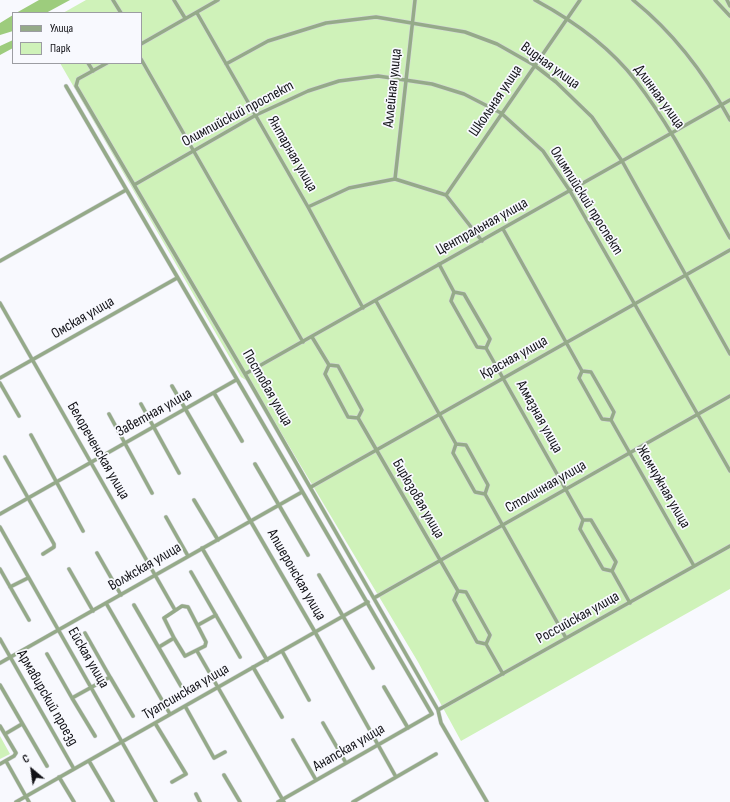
<!DOCTYPE html>
<meta charset="utf-8">
<style>
body{margin:0}
#map{position:relative;width:730px;height:802px;overflow:hidden;background:#f8f9fe;font-family:"Sofia Sans Condensed",sans-serif}
canvas{display:block}
.legend{position:absolute;left:12px;top:12px;width:130px;height:52px;box-sizing:border-box;background:#f8f9fe;border:1px solid #9c9da2;margin:0;padding:5px 7px;list-style:none;font-size:12px;color:#121217}
.legend li{display:flex;align-items:center;gap:8px;height:20px}
.legend b{width:20px;border:1px solid #9c9da2}
.north{position:absolute;left:12px;top:750px;width:40px;height:40px;-webkit-text-stroke:3px #f8f9fe;paint-order:stroke;rotate:331deg;font-size:11px;font-weight:700;line-height:16px;text-align:center;color:#121217}
.north::after{content:'';display:block;margin:auto;width:14px;height:18px;background:#121217;clip-path:polygon(50% 0,100% 100%,50% 72%,0 100%)}
</style>
<div id="map">
<canvas width="730" height="802"></canvas>
<ul class="legend">
<li><b style="height:5px;background:#95aa89"></b>Улица</li>
<li><b style="height:11px;background:#cff2b9"></b>Парк</li>
</ul>
<div class="north">С</div>
</div>
<script>
const context = document.querySelector('canvas').getContext('2d');
context.lineJoin = 'round';
function fill(path, color) {
  context.fillStyle = color;
  context.fill(path, 'evenodd');
}
function trace(path, color, width, dash) {
  context.strokeStyle = color;
  context.lineWidth = width;
  context.lineCap = dash ? 'butt' : 'round';
  context.setLineDash(dash || []);
  context.stroke(path);
}
function drawText(font, color, halo, rows, align = 'center') {
  context.font = font + ' "Sofia Sans Condensed",sans-serif';
  context.lineWidth = 3.5;
  context.setLineDash([]);
  context.textBaseline = 'middle';
  context.strokeStyle = halo;
  context.fillStyle = color;
  for (const [text, x, y, turn = 0] of rows) {
    context.save();
    context.translate(x, y);
    context.rotate((+turn || 0) * Math.PI / 180);
    context.textAlign = isNaN(turn) ? turn : align;
    if (halo) context.strokeText(text, 0, 0);
    context.fillText(text, 0, 0);
    context.restore();
  }
}
fill(new Path2D(`
 M86,0H730V589L461,741L418,662L252,384L241,377L60,63H141V13H63Z
 M0,736L10,754L0,759Z`), '#cff2b9');
fill(new Path2D(`
 M39,0H70L46,13H16Z
 M13,15V31L0,35V23Z
 M13,40V48L0,55V46Z`), '#9dcc7d');
const street = new Path2D(`
 M113,0L121,13
 M174,0L185,18
 M535,0C572,20 610,47 636,81C673,129 700,185 730,238
 M633,0C674,33 705,74 730,120
 M715,0L730,16
 M727,0L730,6
 M197,13L308,207L363,308
 M141,44L218,0
 M141,59L303,342
 M88,63L93,71
 M107,63L78,79L76,86L245,374L438,710L441,723L487,802
 M226,64L268,41L326,23L376,17L465,32L497,44L534,65L556,82L592,117L622,161L730,354
 M66,86L432,714L278,802
 M395,179L415,0
 M134,185L256,115L308,91L339,81L378,76L432,84L464,94L501,113L543,151L570,191L730,471
 M446,195L580,0
 M308,207L349,188L395,179L446,195L482,241
 M503,229L582,371L591,372L614,412L611,420L694,566
 M0,261L126,190
 M439,264L454,292L464,294L490,339L486,348L583,520H591L616,562L612,571L630,603
 M454,292L451,301L477,347L486,348
 M376,301L456,444L453,453L475,492L485,494L566,638
 M0,303L175,610
 M312,337L329,365L325,374L348,417L358,418L458,591L466,592L490,635L486,644L503,674
 M329,365L338,366L362,410L358,418
 M582,371L579,378L602,419L611,420
 M245,374L730,100
 M0,378L177,278
 M0,383L19,416
 M172,386L315,632L396,777
 M214,393L242,441
 M141,404L179,473
 M109,414L152,493
 M31,435L83,531
 M456,444L466,445L488,485L485,494
 M5,457L54,544V547L43,554
 M255,464L308,555
 M311,487L730,250
 M194,500L218,540
 M0,514L236,380
 M166,517L188,556
 M583,520L580,529L603,569L612,571
 M0,527L156,802
 M202,548L267,660
 M97,553L121,595
 M0,569L29,620
 M69,569L93,611
 M191,572L240,657
 M319,575L373,668
 M10,587L28,578
 M458,591L454,600L477,642L486,644
 M374,598L730,396
 M106,603L170,714
 M134,605L181,686
 M182,606L188,607L206,642L205,646L185,656L174,638L164,618Z
 M198,625L216,615
 M85,633L110,677L72,698L95,736
 M0,639L74,769
 M159,647L174,638
 M197,651L284,802
 M282,651L309,700
 M47,654L72,698
 M0,663L302,492
 M253,667L282,717
 M110,677L133,716
 M0,685L47,766
 M384,687L408,728
 M185,706L214,758L225,752
 M438,710L730,546
 M155,723L186,774L172,782
 M323,723L346,763
 M0,726L16,753L14,756L0,764
 M5,734L22,724
 M293,740L316,780
 M6,761L29,802
 M89,761L113,802
 M224,775L240,802
 M59,777L74,802
 M196,794L200,802
 M16,802L368,602
 M353,802L436,754`);
trace(street, '#d3d4d9', 4.5);
trace(street, '#95aa89', 3.5);
drawText('15px', '#121217', '#f8f9fe', [
 ["Видная улица",550,66,36],
 ["Аллейная улица",393,88,-84],
 ["Длинная улица",659,97,54],
 ["Школьная улица",496,101,-56],
 ["Олимпийский проспект",238,114,-28],
 ["Янтарная улица",292,154,60],
 ["Олимпийский проспект",586,201,58],
 ["Центральная улица",482,227,-29],
 ["Омская улица",83,318,-30],
 ["Красная улица",514,358,-29],
 ["Постовая улица",267,388,60],
 ["Заветная улица",154,413,-29],
 ["Алмазная улица",539,417,61],
 ["Белореченская улица",98,451,60],
 ["Столичная улица",546,487,-30],
 ["Жемчужная улица",663,487,60],
 ["Бирюзовая улица",418,499,60],
 ["Волжская улица",145,567,-30],
 ["Апшеронская улица",296,575,60],
 ["Российская улица",578,618,-29],
 ["Ейская улица",88,658,60],
 ["Туапсинская улица",186,692,-30],
 ["Армавирский проезд",47,698,60],
 ["Анапская улица",349,748,-30]
]);
</script>
